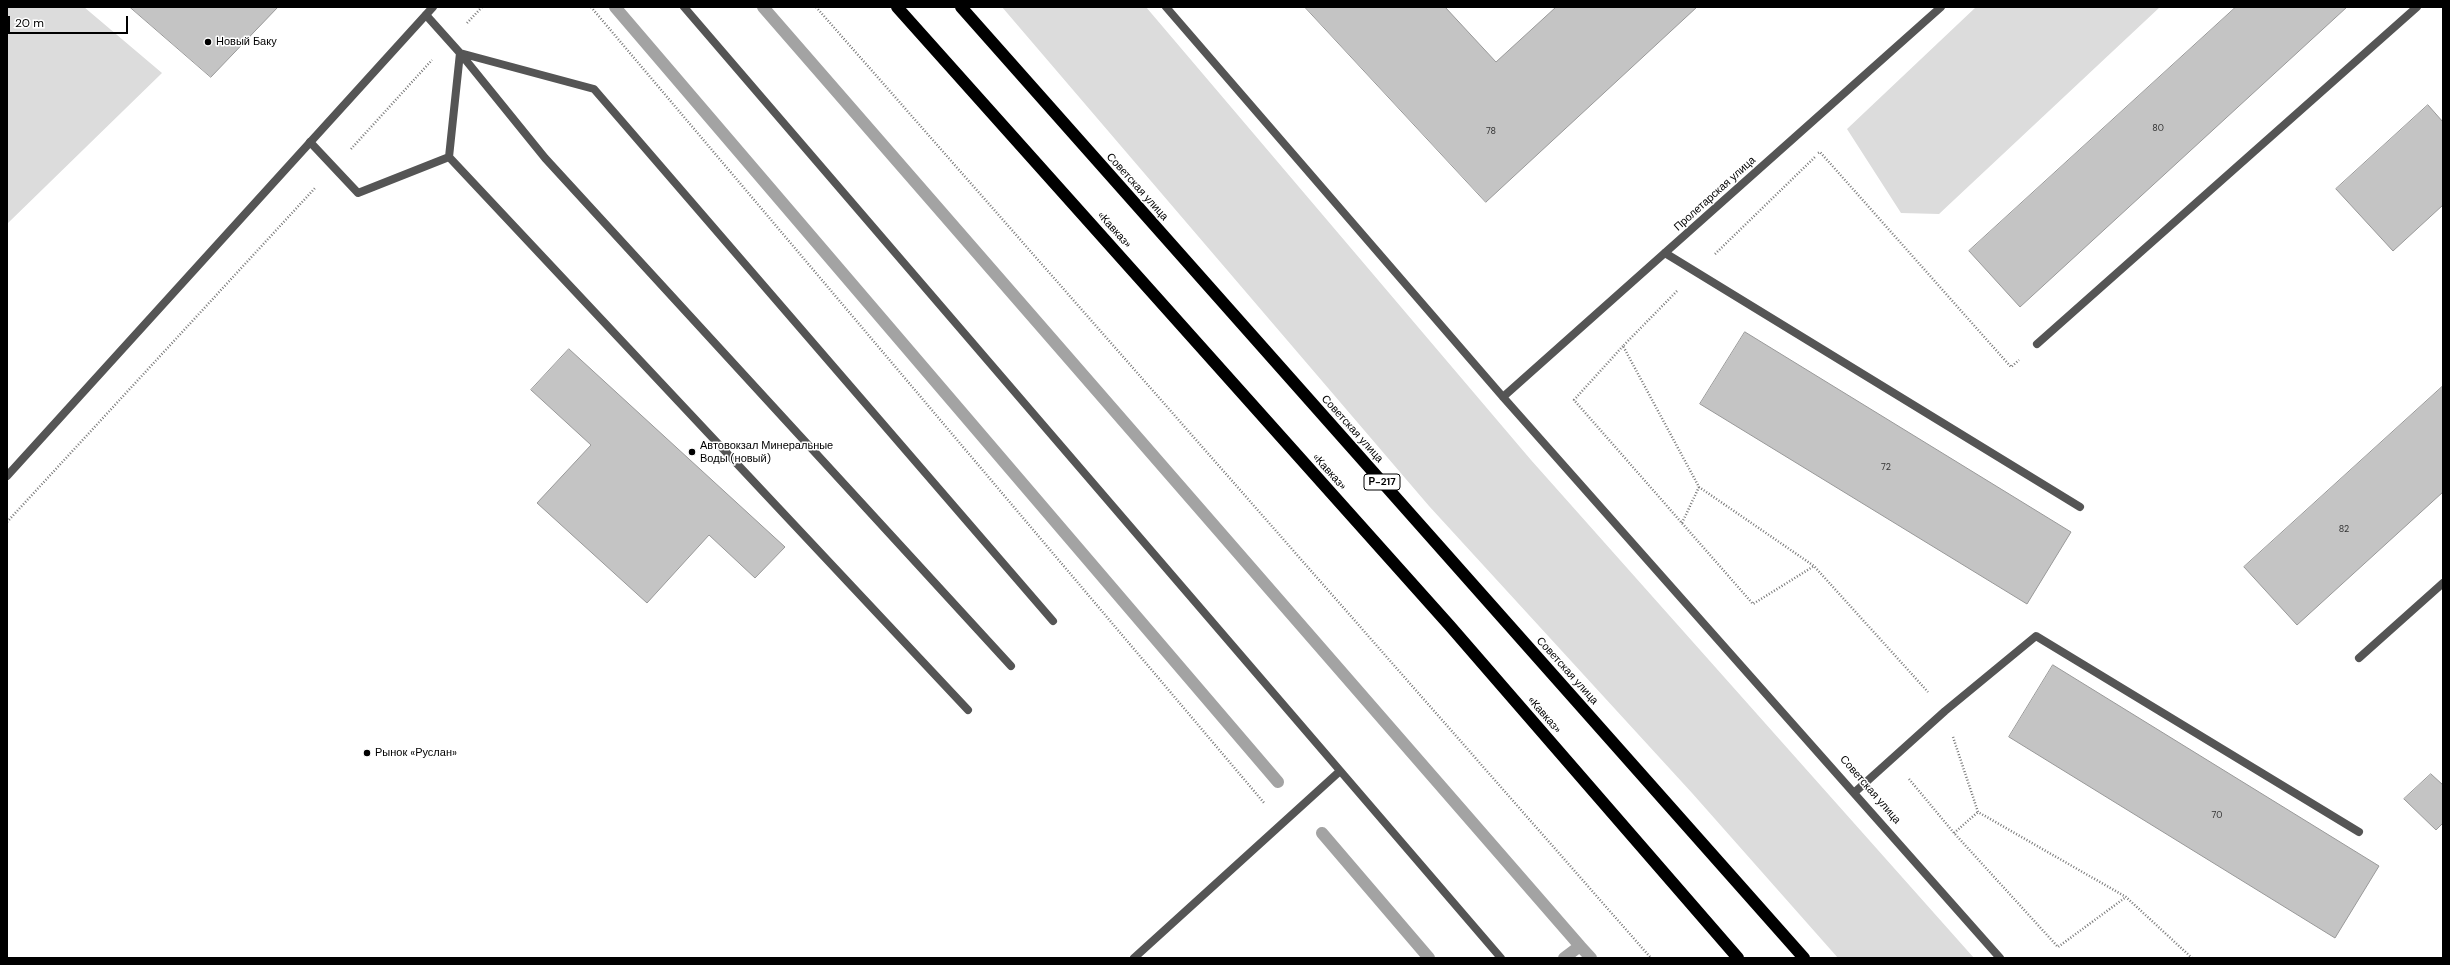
<!DOCTYPE html>
<meta charset="utf-8">
<style>
body{margin:0}
#map{position:relative;width:2450px;height:965px;overflow:hidden;background:#fff;font-family:"DM Sans",sans-serif}
canvas{display:block}
.frame{position:absolute;inset:0;border:8px solid #000;pointer-events:none}
.scale{position:absolute;left:8px;top:16px;width:120px;height:18px;box-sizing:border-box;border:2px solid #000;border-top:0;padding-left:5px;font-size:12px;line-height:14px;white-space:nowrap;color:#000;-webkit-text-stroke:3px #fff;paint-order:stroke}
</style>
<div id="map">
<canvas width="2450" height="965"></canvas>
<div class="frame"></div>
<div class="scale">20 m</div>
</div>
<script>
const context = document.querySelector('canvas').getContext('2d');
context.lineJoin = 'round';
function fill(path, color) {
  context.fillStyle = color;
  context.fill(path, 'evenodd');
}
function trace(path, color, width, dash) {
  context.strokeStyle = color;
  context.lineWidth = width;
  context.lineCap = dash ? 'butt' : 'round';
  context.setLineDash(dash || []);
  context.stroke(path);
}
function drawText(font, color, halo, rows, align = 'center') {
  context.font = font + ' "DM Sans",sans-serif';
  context.lineWidth = 3;
  context.setLineDash([]);
  context.textBaseline = 'middle';
  context.strokeStyle = halo;
  context.fillStyle = color;
  for (const [text, x, y, turn = 0] of rows) {
    context.save();
    context.translate(x, y);
    context.rotate((+turn || 0) * Math.PI / 180);
    context.textAlign = isNaN(turn) ? turn : align;
    if (halo) context.strokeText(text, 0, 0);
    context.fillText(text, 0, 0);
    context.restore();
  }
}
fill(new Path2D(`
 M7,7H84L162,73L7,224Z
 M1002,7H1146L1531,460L1974,958H1838L1692,793L1429,506Z
 M1976,7H2160L1939,214L1901,213L1847,129Z`), '#dcdcdc');
trace(new Path2D(`
 M615,7L1278,782
 M763,7L1580,946
 M1322,833L1429,958
 M1564,958L1580,946L1591,958`), '#a3a3a3', 12);
const building = new Path2D(`
 M130,7H278L211,77Z
 M1305,7H1445L1496,62L1556,7H1697L1486,202Z
 M2236,7H2347L2020,307L1969,251Z
 M2428,105L2443,122V205L2393,251L2336,189Z
 M1745,332L2071,532L2027,604L1700,404Z
 M569,349L785,547L755,578L709,535L647,603L537,503L591,445L531,390Z
 M2443,386V492L2297,625L2244,567Z
 M2053,665L2379,866L2335,938L2009,737Z
 M2431,774L2443,785V823L2436,830L2404,799Z`);
fill(building, '#c4c4c4');
trace(building, '#999', 1);
trace(new Path2D(`
 M591,7L1265,804
 M816,7L1651,958
 M467,23L482,7
 M351,149L432,60
 M1818,153L1820,152L2011,367L2019,360
 M1715,254L1815,157
 M1677,291L1623,346L1699,487L1814,566L1928,692
 M1623,346L1574,400L1753,604L1814,566
 M7,522L316,187
 M1682,523L1699,487
 M1953,737L1978,812L2126,897L2192,958
 M1909,779L1954,833L2058,947L2126,897
 M1954,833L1978,812`), '#777', 2.5, [1, 2]);
trace(new Path2D(`
 M684,7L1501,958
 M426,15L460,53L594,89L1053,621
 M460,53L449,157L968,710
 M460,53L545,158L1011,666
 M310,142L358,193L449,157
 M1665,253L2080,507
 M2037,344L2417,7
 M2359,658L2443,583
 M1855,792L1945,711L2036,636L2359,832
 M1134,958L1340,771`), '#555', 8);
trace(new Path2D(`
 M1166,7L1503,397L2000,958
 M1503,397L1941,7
 M7,476L433,7`), '#555', 8);
trace(new Path2D(`
 M897,7L1450,626L1738,958
 M961,7L1804,958`), '#000', 12);
for (const [x, y, r, color] of [
 [208,42,4,"#000"],
 [692,452,4,"#000"],
 [367,753,4,"#000"]
]) {
  const dot = new Path2D();
  dot.arc(x, y, r, 0, 2 * Math.PI);
  context.fillStyle = color;
  context.fill(dot);
  trace(dot, '#fff', 1.5);
}
drawText('9px', '#313131', null, [
 ["80",2158,129],
 ["78",1491,132],
 ["72",1886,468],
 ["82",2344,530],
 ["70",2217,816]
]);
for (const [x, y, w] of [
 [1382,482,36]
]) {
  const box = new Path2D();
  box.roundRect(x - w / 2, y - 8, w, 16, 3);
  context.fillStyle = '#fff';
  context.fill(box);
  trace(box, '#000', 1);
}
drawText('bold 10px', '#000', null, [
 ["Р-217",1382,482]
]);
drawText('11px', '#000', '#fff', [
 ["Новый Баку",216,42],
 ["Автовокзал Минеральные",700,446],
 ["Воды (новый)",700,459],
 ["Рынок «Руслан»",375,753]
], 'left');
drawText('11px', '#000', '#fff', [
 ["Советская улица",1137,187,48],
 ["Пролетарская улица",1715,194,-42],
 ["«Кавказ»",1114,230,48],
 ["Советская улица",1352,429,48],
 ["«Кавказ»",1329,472,48],
 ["Советская улица",1567,671,48],
 ["«Кавказ»",1544,715,49],
 ["Советская улица",1870,790,49]
]);
</script>
